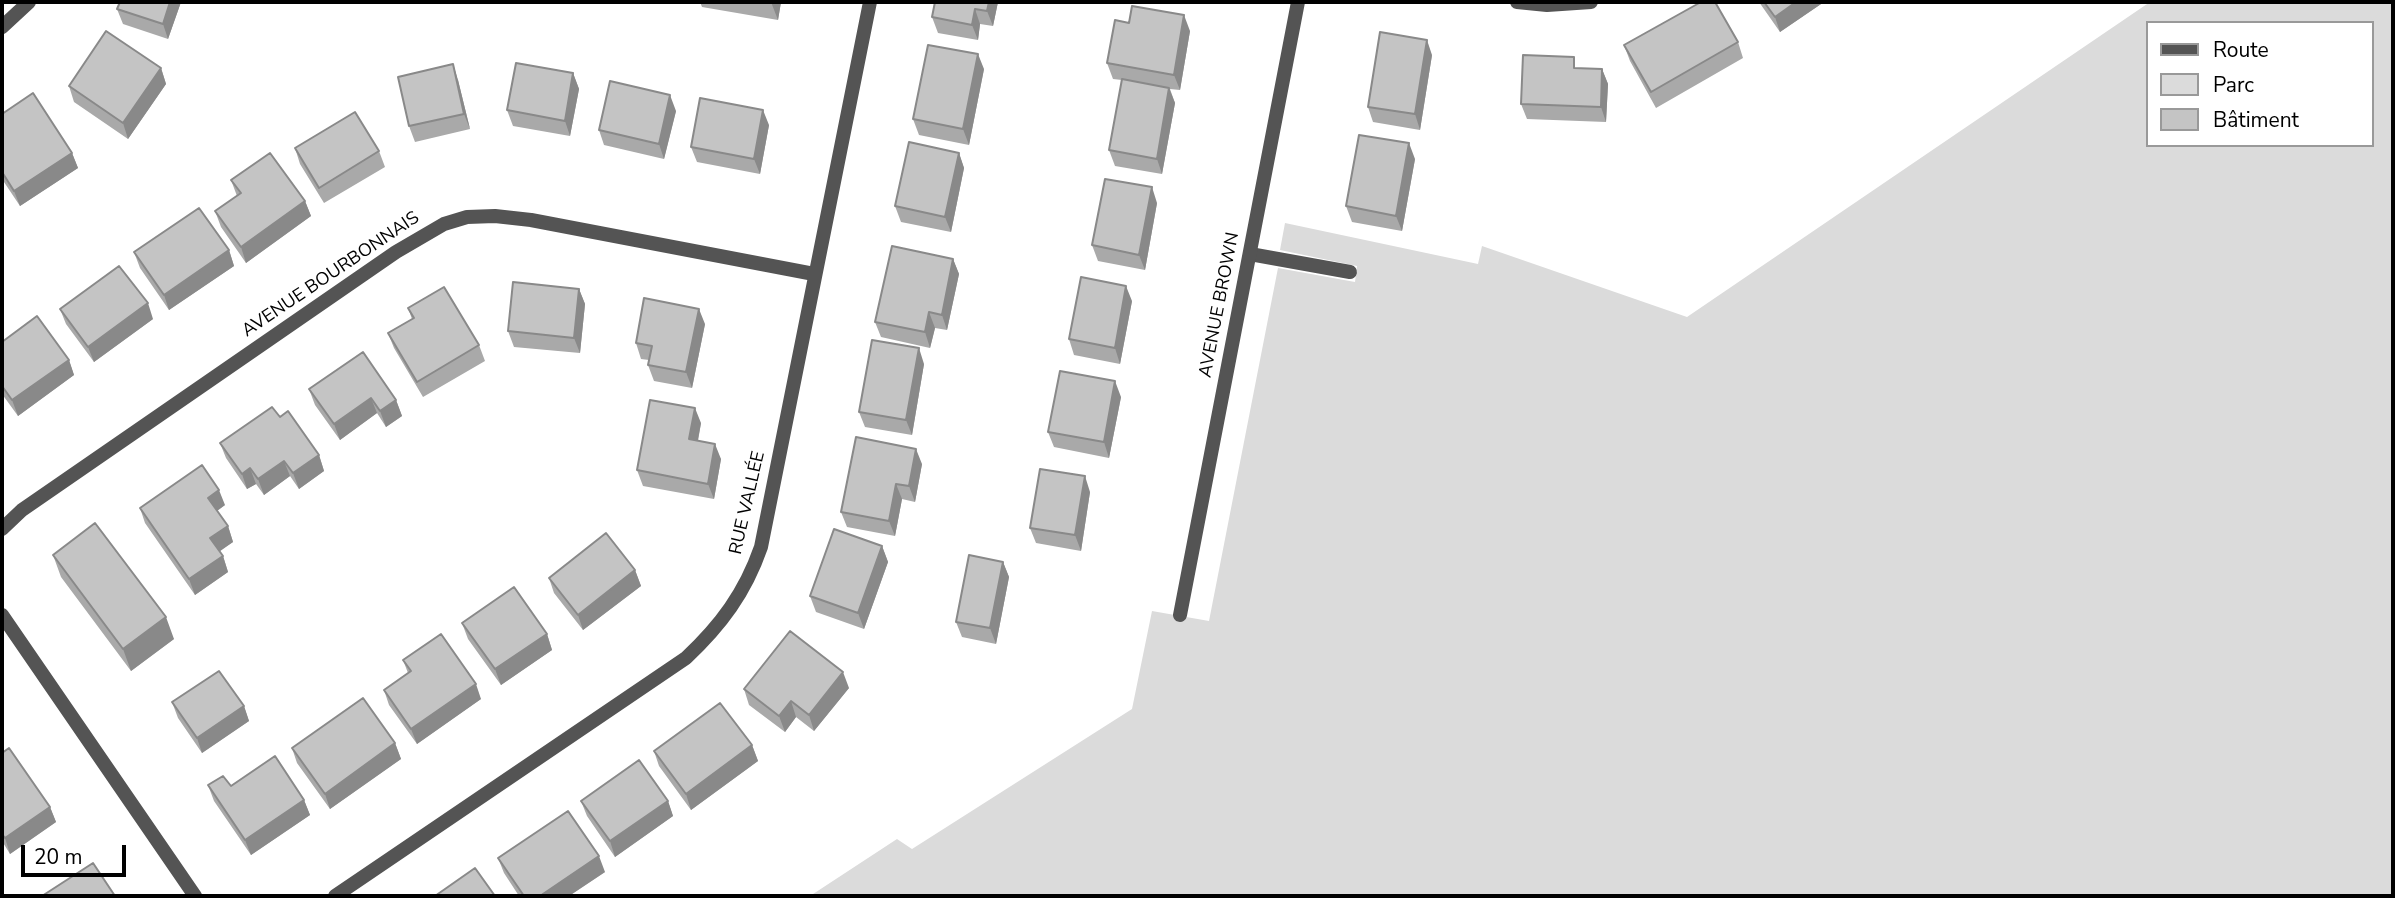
<!DOCTYPE html>
<meta charset="utf-8">
<style>
body{margin:0}
#map{position:relative;width:2395px;height:898px;overflow:hidden;background:#fff;font-family:"Nunito Sans",sans-serif}
canvas{display:block}
.frame{position:absolute;inset:0;border:4px solid #000;pointer-events:none}
.legend{position:absolute;left:2146px;top:21px;width:228px;height:126px;box-sizing:border-box;background:#fff;border:2px solid #999;margin:0;padding:9px 12px;list-style:none;font-size:21px;color:#000}
.legend li{display:flex;align-items:center;gap:14px;height:35px}
.legend b{width:35px;border:2px solid #999}
.scale{position:absolute;left:21px;top:845px;width:105px;height:32px;box-sizing:border-box;border:4px solid #000;border-top:0;padding-left:9px;font-size:21px;line-height:24px;white-space:nowrap;color:#000;-webkit-text-stroke:5px #fff;paint-order:stroke}
</style>
<div id="map">
<canvas width="2395" height="898"></canvas>
<div class="frame"></div>
<ul class="legend">
<li><b style="height:9px;background:#545454"></b>Route</li>
<li><b style="height:19px;background:#dbdbdb"></b>Parc</li>
<li><b style="height:19px;background:#c4c4c4"></b>Bâtiment</li>
</ul>
<div class="scale">20 m</div>
</div>
<script>
const context = document.querySelector('canvas').getContext('2d');
context.lineJoin = 'round';
function fill(path, color) {
  context.fillStyle = color;
  context.fill(path, 'evenodd');
}
function trace(path, color, width, dash) {
  context.strokeStyle = color;
  context.lineWidth = width;
  context.lineCap = dash ? 'butt' : 'round';
  context.setLineDash(dash || []);
  context.stroke(path);
}
function drawText(font, color, halo, rows, align = 'center') {
  context.font = font + ' "Nunito Sans",sans-serif';
  context.lineWidth = 6;
  context.setLineDash([]);
  context.textBaseline = 'middle';
  context.strokeStyle = halo;
  context.fillStyle = color;
  for (const [text, x, y, turn = 0] of rows) {
    context.save();
    context.translate(x, y);
    context.rotate((+turn || 0) * Math.PI / 180);
    context.textAlign = isNaN(turn) ? turn : align;
    if (halo) context.strokeText(text, 0, 0);
    context.fillText(text, 0, 0);
    context.restore();
  }
}
fill(new Path2D(`
 M2150,2H2393V896H810L897,839L912,849L1132,709L1152,611L1209,621L1278,268L1355,282L1357,266L1280,250L1285,223L1478,264L1482,246L1687,317ZM2148,23H2372V145H2148Z`), '#dbdbdb');
trace(new Path2D(`
 M1250,254L1350,272`), '#545454', 14);
trace(new Path2D(`
 M1517,2L1547,5L1591,2
 M2,27L29,2
 M2,529L22,510L396,252L444,224L467,217L495,216L531,220L814,274
 M2,615L195,896
 M1180,615L1298,2
 M335,896L686,658C721,625 745,593 761,547L870,2`), '#545454', 14);
fill(new Path2D(`
 M181,2L168,39L123,24L117,9Z
 M700,2H781L778,20L702,7Z
 M998,2L993,26L980,24L978,40L938,33L932,17Z
 M1759,2H1824L1780,32Z
 M1190,31L1180,90L1170,89L1175,103L1162,174L1115,166L1109,150L1122,80L1113,79L1107,63Z
 M1738,42L1743,58L1656,108L1630,61L1624,45Z
 M1432,55L1420,130L1373,122L1368,107Z
 M161,68L166,84L128,139L74,102L69,86Z
 M1578,68L1602,69L1608,84L1606,122L1527,119L1521,104Z
 M984,69L969,145L919,135L913,119Z
 M573,73L579,89L570,136L513,126L507,110Z
 M458,80L470,129L415,142L409,126Z
 M676,111L664,159L604,145L599,130Z
 M2,114L72,153L78,168L20,206L2,179Z
 M769,125L760,174L697,162L691,147Z
 M295,148L379,151L385,167L324,203L300,164Z
 M959,153L964,168L951,232L901,222L895,206Z
 M1415,159L1402,231L1352,222L1346,206Z
 M231,180L305,201L311,216L246,263L221,227L215,211L237,196Z
 M1157,203L1145,270L1098,261L1092,245Z
 M229,250L234,266L169,310L140,268L134,252Z
 M953,259L959,274L947,330L935,328L930,348L881,337L875,322Z
 M579,289L585,304L580,353L514,347L508,331Z
 M1132,301L1120,364L1074,355L1069,339Z
 M408,308L479,345L485,361L423,397L394,348L388,333L412,319Z
 M60,309L153,319L94,362L66,324Z
 M705,324L692,388L654,381L648,365L649,360L641,359L636,343Z
 M2,342L69,360L74,375L18,416L2,394Z
 M924,364L912,435L865,427L859,412Z
 M309,389L396,400L402,416L386,427L377,413L340,440L315,405Z
 M1121,397L1109,458L1054,447L1048,432Z
 M280,417L319,455L324,471L299,489L290,476L264,495L256,484L247,489L226,458L220,443Z
 M701,423L698,441L721,459L714,499L643,486L637,470Z
 M922,464L915,502L902,499L895,536L847,527L841,512Z
 M1090,492L1081,551L1036,543L1030,528Z
 M225,505L217,511L228,526L233,542L219,551L223,556L228,572L195,595L145,523L140,508Z
 M882,546L888,562L864,629L816,612L810,596Z
 M53,555L174,639L131,671L61,577Z
 M1003,562L1009,577L996,644L962,637L956,622Z
 M635,570L641,586L583,630L554,593L549,578Z
 M462,623L547,634L552,650L501,685L468,639Z
 M403,660L481,699L417,744L389,705L384,690L408,673Z
 M849,688L814,731L796,717L785,732L749,705L744,689Z
 M172,702L244,706L249,721L202,753L178,718Z
 M395,743L401,759L330,809L297,763L292,748Z
 M752,745L758,761L691,810L659,766L654,751Z
 M2,753L50,807L56,822L10,854L2,841Z
 M208,785L231,786L304,800L310,815L251,855L214,801Z
 M581,801H668L673,816L615,857L587,816Z
 M498,858L605,872L569,896H519L504,873Z`), '#a9a9a9');
fill(new Path2D(`
 M170,2H181L168,39L163,24Z
 M771,2H781L778,20Z
 M989,2H998L993,26L987,11Z
 M1796,2H1824L1780,32L1775,17Z
 M975,9L980,24L978,40L972,25Z
 M1184,15L1190,31L1180,90L1174,75Z
 M1427,40L1432,55L1420,130L1415,114Z
 M978,54L984,69L969,145L963,129Z
 M453,64L458,80L470,129L464,114Z
 M161,68L166,84L128,139L123,123Z
 M1602,69L1608,84L1606,122L1601,107Z
 M573,73L579,89L570,136L565,121Z
 M1169,88L1175,103L1162,174L1157,159Z
 M670,95L676,111L664,159L659,144Z
 M763,110L769,125L760,174L754,159Z
 M1409,143L1415,159L1402,231L1396,216Z
 M72,153L78,168L20,206L14,191Z
 M959,153L964,168L951,232L945,217Z
 M1152,187L1157,203L1145,270L1139,255Z
 M305,201L311,216L246,263L241,247Z
 M229,250L234,266L169,310L164,295Z
 M953,259L959,274L947,330L942,315Z
 M1126,286L1132,301L1120,364L1115,348Z
 M579,289L585,304L580,353L574,338Z
 M148,303L153,319L94,362L88,347Z
 M699,309L705,324L692,388L686,372Z
 M929,312L935,328L930,348L925,332Z
 M919,348L924,364L912,435L906,420Z
 M69,360L74,375L18,416L12,400Z
 M1115,381L1121,397L1109,458L1104,442Z
 M371,398L377,413L340,440L334,424Z
 M396,400L402,416L386,427L380,411Z
 M695,408L701,423L695,455L689,439Z
 M715,444L721,459L714,499L708,484Z
 M916,449L922,464L915,502L909,486Z
 M319,455L324,471L299,489L293,473Z
 M284,461L290,476L264,495L258,479Z
 M250,468L256,484L247,489L242,474Z
 M1085,476L1090,492L1081,551L1075,535Z
 M896,484L902,499L895,536L889,521Z
 M219,490L225,505L214,513L208,498Z
 M228,526L233,542L216,554L210,538Z
 M882,546L888,562L864,629L858,613Z
 M223,556L228,572L195,595L189,579Z
 M1003,562L1009,577L996,644L990,628Z
 M635,570L641,586L583,630L578,615Z
 M166,617L174,639L131,671L123,649Z
 M547,634L552,650L501,685L495,669Z
 M843,672L849,688L814,731L809,715Z
 M476,684L481,699L417,744L411,729Z
 M791,701L796,717L785,732L779,716Z
 M244,706L249,721L202,753L197,738Z
 M395,743L401,759L330,809L325,794Z
 M752,745L758,761L691,810L686,794Z
 M304,800L310,815L251,855L245,840Z
 M668,801L673,816L615,857L610,841Z
 M50,807L56,822L10,854L5,838Z
 M599,856L605,872L569,896H540Z`), '#898989');
const building = new Path2D(`
 M120,2H170L163,24L117,9Z
 M935,2H989L987,11L975,9L972,25L932,17Z
 M1701,2H1715L1738,42L1651,92L1624,45Z
 M1764,2H1796L1775,17Z
 M1132,6L1184,15L1174,75L1107,63L1115,20L1129,23Z
 M106,31L161,68L123,123L69,86Z
 M1380,32L1427,40L1415,114L1368,107Z
 M928,45L978,54L963,129L913,119Z
 M1523,55L1574,57V68L1602,69L1601,107L1521,104Z
 M516,63L573,73L565,121L507,110Z
 M453,64L464,114L409,126L398,77Z
 M1122,79L1169,88L1157,159L1109,150Z
 M610,81L670,95L659,144L599,130Z
 M33,93L72,153L14,191L2,172V114Z
 M700,98L763,110L754,159L691,147Z
 M355,112L379,151L319,188L295,148Z
 M1359,135L1409,143L1396,216L1346,206Z
 M909,142L959,153L945,217L895,206Z
 M270,153L305,201L241,247L215,211L241,193L231,180Z
 M1105,179L1152,187L1139,255L1092,245Z
 M199,208L229,250L164,295L134,252Z
 M892,246L953,259L942,315L929,312L925,332L875,322Z
 M119,266L148,303L88,347L60,309Z
 M1081,277L1126,286L1115,348L1069,339Z
 M513,282L579,289L574,338L508,331Z
 M444,287L479,345L417,382L388,333L414,318L408,308Z
 M644,298L699,309L686,372L648,365L652,346L636,343Z
 M37,316L69,360L12,400L2,386V342Z
 M872,340L919,348L906,420L859,412Z
 M363,352L396,400L380,411L371,398L334,424L309,389Z
 M1060,371L1115,381L1104,442L1048,432Z
 M650,400L695,408L689,439L715,444L708,484L637,470Z
 M272,407L280,417L288,411L319,455L293,473L284,461L258,479L250,468L242,474L220,443Z
 M856,437L916,449L909,486L896,484L889,521L841,512Z
 M202,465L219,490L208,498L228,526L210,538L223,556L189,579L140,508Z
 M1040,469L1085,476L1075,535L1030,528Z
 M95,523L166,617L123,649L53,555Z
 M834,529L882,546L858,613L810,596Z
 M606,533L635,570L578,615L549,578Z
 M969,555L1003,562L990,628L956,622Z
 M514,587L547,634L495,669L462,623Z
 M790,631L843,672L809,715L791,701L779,716L744,689Z
 M441,634L476,684L411,729L384,690L411,671L403,660Z
 M219,671L244,706L197,738L172,702Z
 M363,698L395,743L325,794L292,748Z
 M720,703L752,745L686,794L654,751Z
 M9,748L50,807L5,838L2,834V753Z
 M275,756L304,800L245,840L208,785L223,776L231,786Z
 M639,760L668,801L610,841L581,801Z
 M568,811L599,856L540,896H524L498,858Z
 M93,863L115,896H42Z
 M475,868L495,896H435Z`);
fill(building, '#c4c4c4');
trace(building, '#898989', 2);
drawText('18px', '#000', '#fff', [
 ["AVENUE BOURBONNAIS",331,275,-34],
 ["AVENUE BROWN",1220,305,-79],
 ["RUE VALLÉE",748,503,-77]
]);
</script>
